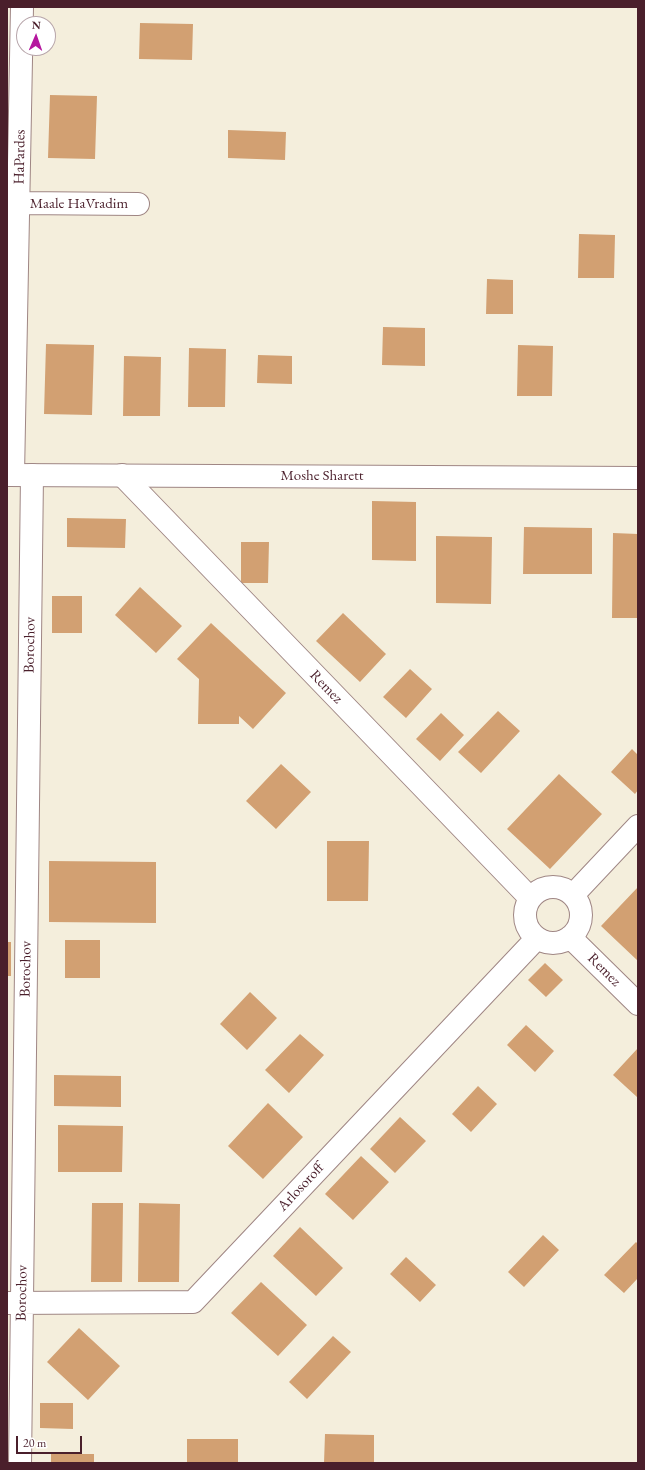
<!DOCTYPE html>
<style>
body{margin:0}
#map{position:relative;width:645px;height:1470px;overflow:hidden;background:#f4eedc;font-family:"EB Garamond",serif}
canvas{display:block}
.frame{position:absolute;inset:0;border:8px solid #4a1f2b;pointer-events:none}
.north{position:absolute;left:16px;top:16px;width:40px;height:40px;box-sizing:border-box;background:#fff;border:1px solid #b7a5aa;border-radius:50%;rotate:2deg;font-size:11px;font-weight:700;line-height:16px;text-align:center;color:#4a1f2b}
.north::after{content:'';display:block;margin:auto;width:14px;height:18px;background:#b5179e;clip-path:polygon(50% 0,100% 100%,50% 72%,0 100%)}
.scale{position:absolute;left:16px;top:1436px;width:66px;height:18px;box-sizing:border-box;border:2px solid #4a1f2b;border-top:0;padding-left:5px;font-size:12px;line-height:14px;white-space:nowrap;color:#4a1f2b;-webkit-text-stroke:3px #fff;paint-order:stroke}
</style>
<div id="map">
<canvas width="645" height="1470"></canvas>
<div class="frame"></div>
<div class="north">N</div>
<div class="scale">20 m</div>
</div>
<script>
const context = document.querySelector('canvas').getContext('2d');
context.lineJoin = 'round';
function fill(path, color) {
  context.fillStyle = color;
  context.fill(path, 'evenodd');
}
function trace(path, color, width, dash) {
  context.strokeStyle = color;
  context.lineWidth = width;
  context.lineCap = dash ? 'butt' : 'round';
  context.setLineDash(dash || []);
  context.stroke(path);
}
function drawText(font, color, halo, rows, align = 'center') {
  context.font = font + ' "EB Garamond",serif';
  context.lineWidth = 4;
  context.setLineDash([]);
  context.textBaseline = 'middle';
  context.strokeStyle = halo;
  context.fillStyle = color;
  for (const [text, x, y, turn = 0] of rows) {
    context.save();
    context.translate(x, y);
    context.rotate((+turn || 0) * Math.PI / 180);
    context.textAlign = isNaN(turn) ? turn : align;
    if (halo) context.strokeText(text, 0, 0);
    context.fillText(text, 0, 0);
    context.restore();
  }
}
fill(new Path2D(`
 M140,23L193,24L192,60L139,59Z
 M50,95L97,96L95,159L48,158Z
 M228,130L286,132L285,160L228,158Z
 M579,234L615,235L614,278H578Z
 M487,279L513,280V314H486Z
 M383,327L425,328V366L382,365Z
 M46,344L94,345L92,415L44,414Z
 M518,345L553,346L552,396H517Z
 M189,348L226,349L225,407H188Z
 M258,355L292,356V384L257,383Z
 M124,356L161,357L160,416H123Z
 M372,501L416,502V561L372,560Z
 M67,518L126,519L125,548L67,547Z
 M524,527L592,528V574H523Z
 M613,533L638,534V618H612Z
 M436,536L492,537L491,604L436,603Z
 M241,542H269L268,583H241Z
 M140,587L182,626L156,653L115,615Z
 M52,596H82V633H52Z
 M343,613L386,654L360,682L316,641Z
 M211,623L286,693L253,729L239,716V724H198L199,679L177,659Z
 M410,669L432,689L406,718L383,697Z
 M498,711L520,731L481,773L458,752Z
 M441,713L464,735L440,761L416,739Z
 M632,749L638,755V790L635,794L611,772Z
 M281,764L311,792L276,829L246,801Z
 M559,774L602,814L550,869L507,829Z
 M327,841H369L368,901H327Z
 M49,861L156,862V923L49,922Z
 M638,887V961L601,926Z
 M65,940H100V978H65Z
 M7,942H11V976H7Z
 M545,963L563,980L546,997L528,980Z
 M250,992L277,1018L247,1050L220,1024Z
 M526,1025L554,1051L535,1072L507,1045Z
 M300,1034L324,1055L289,1093L265,1070Z
 M638,1048V1095L637,1097L613,1075Z
 M54,1075L121,1076V1107L54,1106Z
 M478,1086L497,1104L471,1132L452,1114Z
 M268,1103L303,1137L263,1179L228,1146Z
 M400,1117L426,1141L395,1173L370,1149Z
 M58,1125L123,1126L122,1172H58Z
 M361,1156L389,1182L353,1220L325,1194Z
 M92,1203H123L122,1282H91Z
 M139,1203L180,1204L179,1282H138Z
 M300,1227L343,1268L316,1296L273,1256Z
 M543,1235L559,1250L524,1287L508,1272Z
 M636,1242L638,1244V1278L624,1293L604,1275Z
 M406,1257L436,1285L420,1302L390,1274Z
 M261,1282L307,1325L278,1356L231,1313Z
 M79,1328L120,1366L88,1400L47,1362Z
 M333,1336L351,1352L307,1399L289,1382Z
 M40,1403H73V1429L40,1428Z
 M325,1434L374,1435V1463H324Z
 M187,1439H238V1463H187Z
 M51,1454H94V1463H51Z`), '#d2a072');
const street = new Path2D(`
 M19,203L138,204
 M13,475L22,7
 M122,475L530,898
 M525 915a28 28 0 1 1 56 0a28 28 0 1 1-56 0Z
 M573,895L638,826
 M570,937L638,1004
 M7,1303L193,1302L537,938
 M20,1463L32,475`);
const secondary = new Path2D(`
 M7,475L638,478`);
trace(street, '#9f8684', 24);
trace(secondary, '#9f8684', 24);
trace(street, '#fff', 22);
trace(secondary, '#fff', 22);
drawText('15px', '#4a1f2b', '#fff', [
 ["HaPardes",20,157,-89],
 ["Maale HaVradim",79,204],
 ["Moshe Sharett",322,476],
 ["Borochov",30,645,-89],
 ["Remez",326,687,46],
 ["Borochov",26,969,-89],
 ["Remez",604,970,45],
 ["Arlosoroff",301,1187,-47],
 ["Borochov",22,1293,-89]
]);
</script>
